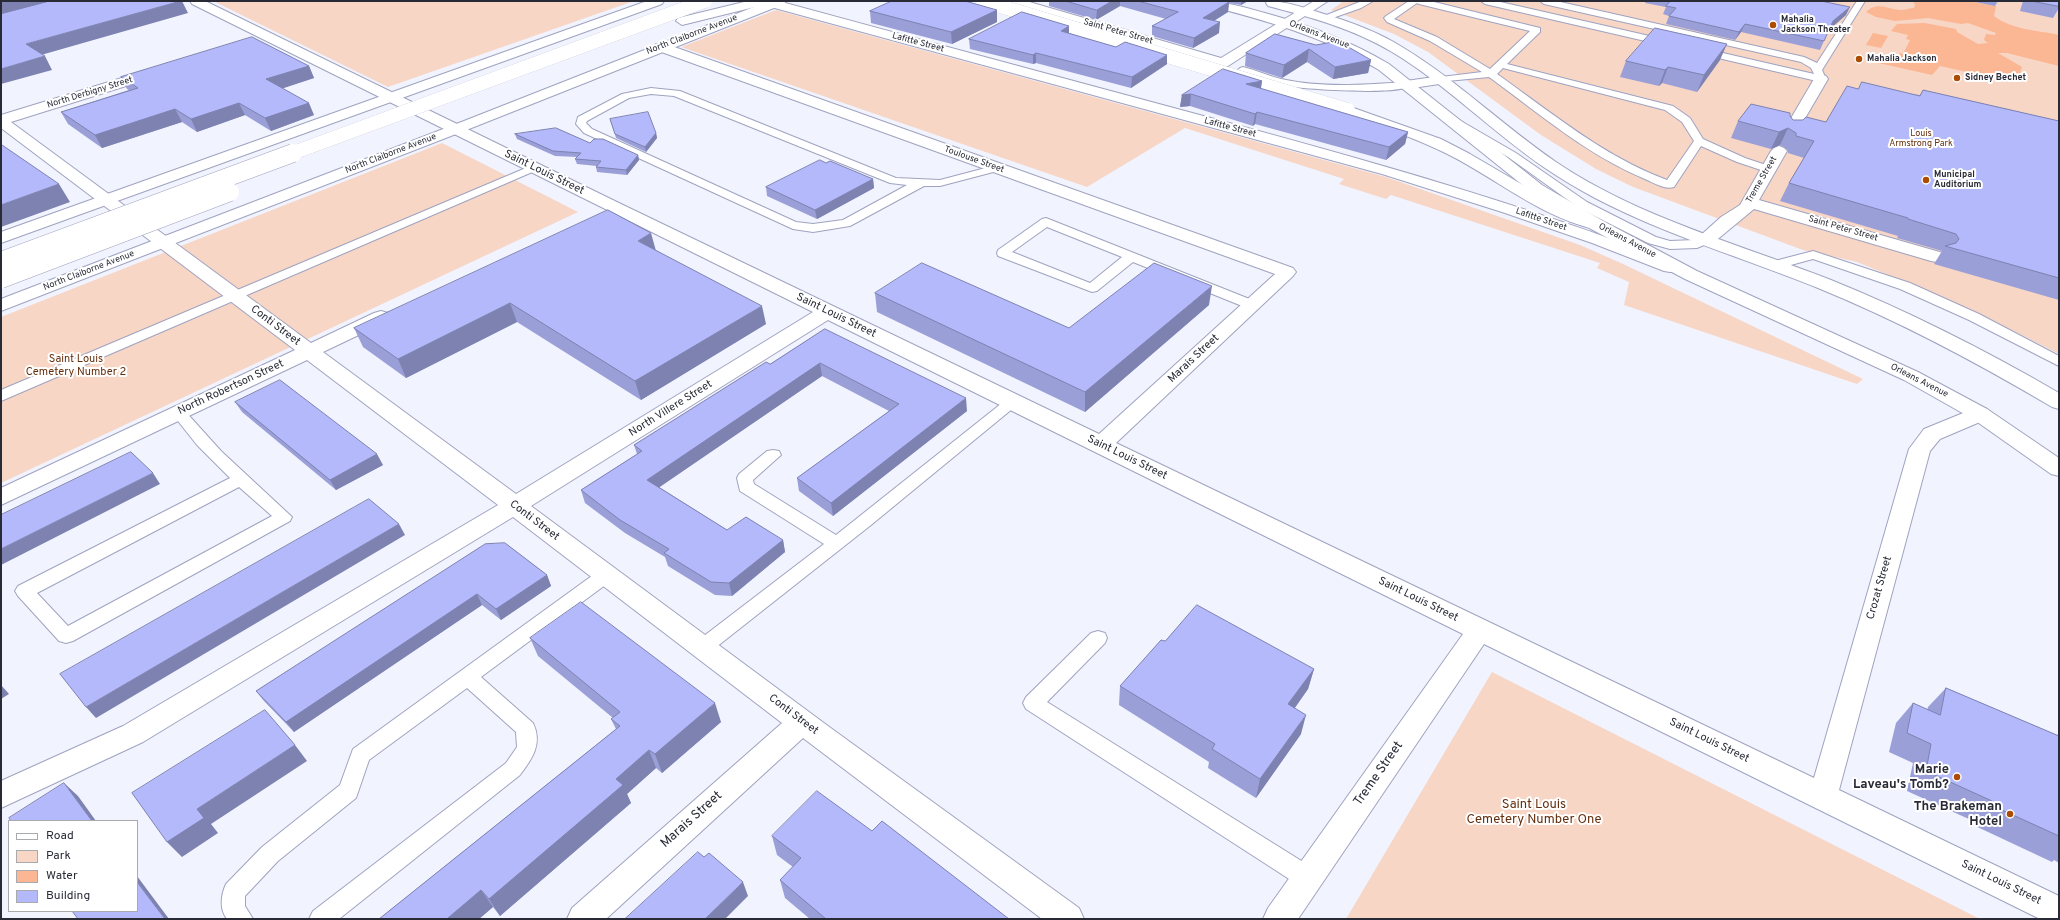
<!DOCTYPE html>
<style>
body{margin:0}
#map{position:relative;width:2060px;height:920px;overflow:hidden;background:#f1f3ff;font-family:Overpass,sans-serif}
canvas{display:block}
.frame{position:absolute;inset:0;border:2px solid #282a35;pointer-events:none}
.legend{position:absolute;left:8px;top:820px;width:130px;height:92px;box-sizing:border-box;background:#fff;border:1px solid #a9aaae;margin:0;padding:5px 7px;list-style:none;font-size:12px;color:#282a35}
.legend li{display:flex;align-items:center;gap:8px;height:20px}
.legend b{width:20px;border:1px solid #a9aaae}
</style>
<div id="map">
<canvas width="2060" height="920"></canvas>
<div class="frame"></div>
<ul class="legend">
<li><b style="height:5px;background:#fff"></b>Road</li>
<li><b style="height:11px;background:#f7d6c6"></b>Park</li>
<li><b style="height:11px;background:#fbb693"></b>Water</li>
<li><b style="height:11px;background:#b3b9fb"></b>Building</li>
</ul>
</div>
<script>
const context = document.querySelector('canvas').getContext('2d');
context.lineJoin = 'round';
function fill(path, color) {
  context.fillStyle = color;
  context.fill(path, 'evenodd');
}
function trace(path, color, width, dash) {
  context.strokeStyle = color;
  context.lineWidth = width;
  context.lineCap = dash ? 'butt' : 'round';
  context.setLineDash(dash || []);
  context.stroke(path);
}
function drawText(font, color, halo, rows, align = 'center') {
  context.font = font + ' Overpass,sans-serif';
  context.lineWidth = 4;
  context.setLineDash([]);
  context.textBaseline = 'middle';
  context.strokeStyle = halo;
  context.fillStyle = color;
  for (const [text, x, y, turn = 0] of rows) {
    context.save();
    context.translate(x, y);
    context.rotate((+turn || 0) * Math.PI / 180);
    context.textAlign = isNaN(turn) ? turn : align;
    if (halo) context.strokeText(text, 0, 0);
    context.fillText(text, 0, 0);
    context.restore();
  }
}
fill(new Path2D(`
 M213,1H634L388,87Z
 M1344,1H2059V354L1972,310L1857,262L1803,250L1633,187L1596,169L1541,135L1428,52L1394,34L1331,10Z
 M776,10L1386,177L1580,245L1623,264L1863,379L1857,384L1624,305L1629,282L1597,268L1600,263L1391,195L1386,199L1339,184L1344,179L1185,128L1087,187L681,47Z
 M442,143L578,212L1,483V317Z
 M1492,672L1980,919H1346Z`), '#f7d6c6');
fill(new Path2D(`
 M1912,1H1968L1996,6L1994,16C2012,30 2037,30 2059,35V66L2007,53H1998L2022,67L2019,76L1994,78L1940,66L1932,75L1874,62L1879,53L1897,57L1900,53L1903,54L1910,40L1906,39L1908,35L1891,31L1897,24L1925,23L1956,29L1957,32L1978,44L1988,43L1984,40L1986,34L1995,35L1996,33L1968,23L1961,24L1928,18L1895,21L1876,17L1866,12C1877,1 1888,9 1900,10C1905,10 1910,8 1914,8L1915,4Z
 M1873,33L1888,36L1881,48L1866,45Z`), '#fbb693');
const service = new Path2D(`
 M1362,1H1373L1361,8L1327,20L1324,21L1319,18Z
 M1409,1H1430L1540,28V32L1507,64L1673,106L1690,118L1703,139L1745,158L1772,167L1774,169L1768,172L1764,171L1737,162L1701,146L1674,187C1665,190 1654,183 1645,179C1587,155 1540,114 1489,77L1437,82L1436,80L1437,78L1441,77L1482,72L1430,41L1387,22L1384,18L1386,16ZM1417,3L1419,4L1530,31L1490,69L1437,37L1394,19ZM1503,68L1665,110L1682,122L1694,141L1667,180C1603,156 1552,113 1497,74Z
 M1481,1H1496L1667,40L1672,43L1667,46L1485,4Z
 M1540,1H1556L1804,57L1817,63L1857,1H1865L1822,70L1826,79L1821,82L1701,54L1696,51L1701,48L1814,74L1811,68L1801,62L1544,4Z
 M1243,67C1256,70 1268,76 1281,79C1322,88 1365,85 1406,82L1411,85C1401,96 1298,89 1281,85C1267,82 1253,77 1240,72L1238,70L1240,68Z
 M651,88L680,91L896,178L940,180L997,165L1003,168L1001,170L940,186H924L850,226L813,232L793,229L584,133L576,124L578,117L622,94ZM651,94L674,96L890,183L907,185L843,220L813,224L796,222L592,129L586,123L587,121L629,98Z
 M1454,117L1516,153L1587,202L1656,237L1670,241L1695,240L1707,235L1713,239L1711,242L1697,248L1670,249L1648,243L1579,208L1508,157L1450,122L1449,120L1450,118Z
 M533,165L539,168L537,170L1,401V390Z
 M1046,218L1257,302L1259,305L1257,308H1247L1133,262L1097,291L1092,292L998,256L997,253L998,250L1042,219ZM1047,227L1122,257L1090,283L1012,252Z
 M1813,251L1910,283L1979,314L2059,356V366L1969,320L1900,289L1813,259L1776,269L1770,265L1771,262Z
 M1012,397L1017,399L1020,402L1017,405L871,525L710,652L703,655L696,652L694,647L696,642L824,544L740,491L737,478L739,474L767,451L773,450L779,451L781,455L753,480L754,484L836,535L1007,399Z
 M179,408L184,410L221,451L292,517L290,521L73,641L66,643L59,641L18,596L15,591L18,586L230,478L197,445L174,416L171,413L174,410ZM239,487L272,516L68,626L37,593Z
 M606,568L612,570L615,575L612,580L481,677L533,723C543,744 532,759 520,775L339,919H309L313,911L506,763L517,747L516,732L467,688L369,760L356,798L278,861L245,896V906L253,919H227C219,909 221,895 226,884L262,847L340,785L353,749L600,570Z
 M1098,631L1105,633L1107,638L1105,643L1047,702L1316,870L1319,878L1316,886L1308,889L1300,886L1026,709L1023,703L1026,697L1091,633Z`);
const minor = new Path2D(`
 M190,1H205L621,204L1099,434L1275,274L656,50L654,47L656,44H666L1293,268L1296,272L1293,276L1116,443L1814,778L1909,449L1924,429L1973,409L1980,407L1987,409L1991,414L1987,419L1940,439L1930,451L1839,790L2059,896V919H2040L1484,644L1298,919H1263L1268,908L1463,634L828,320L531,506L828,726L1079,908L1084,919H1042L803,738L606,919H567L572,908L782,723L513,517L143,742L1,808V781L123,726L498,505L307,360L1,505V488L295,350L1,128V115L148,70H158L160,73L158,76L11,122L311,343L374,313L381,311L388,313L390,317L388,321L323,352L516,494L813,312L192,4Z
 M758,1H778C917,39 1056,76 1196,114C1359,158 1518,202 1676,263L1679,267L1676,271L1670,272L1664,271L1592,243L1502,212L1382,174L760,4Z
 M1007,1H1026L1221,58L1314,1H1328L1228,66L1223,67L1009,4Z
 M1821,75L1826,76L1828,79L1797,132L1795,135H1785L1783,132L1814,79L1816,76Z
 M1441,76L1446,77L1448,80L1446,83L1406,89L1401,88L1399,85L1401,82L1406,81Z
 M1779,146L1784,148L1787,151L1759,200L1943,253L1946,257L1943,261L1937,262L1931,261L1754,209L1713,243L1707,244L1701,243L1698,239L1701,235L1721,217L1740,205L1771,151L1774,148Z`);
const tertiary = new Path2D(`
 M1200,1C1223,1 1243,7 1265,13C1309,25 1350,41 1389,64L1542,185L1603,221L1697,271L1918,372L1987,409L2059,458V476L2051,474L1973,419L1904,380L1685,279L1591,229L1530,191L1379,70C1324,36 1264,20 1202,4Z
 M1267,1C1286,1 1305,8 1324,14C1351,22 1378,32 1402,47C1457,80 1503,126 1556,162C1639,218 1739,244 1831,280C1910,312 1985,350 2059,393V409L2052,407C1976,362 1899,321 1818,288C1743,258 1666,235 1595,198C1578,189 1561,179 1545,168C1492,132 1447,85 1392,52C1354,29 1310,17 1268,6L1266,3Z`);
const secondary = new Path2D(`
 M647,1H664L662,4L1,243V232Z
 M769,1H786L784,4L474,127L1,311V299L464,121Z`);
const motorway = new Path2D(`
 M748,1H769L767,4L682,25L676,21L678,18Z
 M1348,106L1441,139L1470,154L1552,202L1603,221L1605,225L1603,229L1597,230C1543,217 1506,186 1459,160C1422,140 1382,127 1343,113L1341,110L1343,107Z`);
trace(service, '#9fa3bf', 2);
trace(minor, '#9fa3bf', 2);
trace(tertiary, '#9fa3bf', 2);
trace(secondary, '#9fa3bf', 2);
trace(motorway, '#9fa3bf', 2);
fill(service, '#fff');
fill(minor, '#fff');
fill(tertiary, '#fff');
fill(secondary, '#fff');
fill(motorway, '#fff');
const motorwayBridgeFar1 = new Path2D(`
 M983,1L1348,110
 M290,154L705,1`);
const motorwayBridge = new Path2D(`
 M1,261L293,153
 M1,279L230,192`);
trace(motorwayBridgeFar1, '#9fa3bf', 14, []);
trace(motorwayBridge, '#9fa3bf', 19, []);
trace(motorwayBridgeFar1, '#fff', 14);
trace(motorwayBridge, '#fff', 18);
fill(new Path2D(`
 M1049,1H1248L1241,5L1229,3L1228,12L1214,21L1219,33L1193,48L1152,36V26L1166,19L1120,6L1096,20L1049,6Z
 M1646,1H1821L1846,15L1829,29L1820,50L1741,32L1735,40L1666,24L1669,16L1663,14L1666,7L1645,3Z
 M1970,1H1998L1995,6Z
 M2023,1H2059V8L2053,18L2020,11Z
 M997,10V22L952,44L871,23L870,11Z
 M1069,33L1167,64L1131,88L1036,63L1033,64L970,49L969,39Z
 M1275,34L1371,60L1368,73L1333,79L1307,62L1282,78L1245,66L1246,53Z
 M1720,60L1697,92L1662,83L1659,86L1620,77L1626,61Z
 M309,66L314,78L282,88L314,115L271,131L245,115L197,132L182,122L102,148L68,124L61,112L129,90L127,89L121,77Z
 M1262,81L1261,89L1408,132L1405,144L1386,160L1255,124L1253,126L1190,106L1180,107L1182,95Z
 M1858,89L1920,95L1923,90L2059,121V300L1934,264L1942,251L1897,238L1898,236L1780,201L1789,183L1804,158L1788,153V150L1780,145L1771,149L1731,138L1738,121L1790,116L1793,120L1826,122Z
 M610,119L656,133L657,138L646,152L616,138Z
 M515,134L590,143L638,155L639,160L627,175L597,172L596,167L597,166L577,164L575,159L578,157L555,156L517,139Z
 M826,163L873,179L874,188L817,219L767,196L766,187Z
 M656,250L766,324L641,400L517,322L406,378L363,347L354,328Z
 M875,293L1069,328L1209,305L1085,412L877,312Z
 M825,329L967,411L833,516L799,491L797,478L889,411L822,376L659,487L727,530L783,540L785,552L732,596L715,595L668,566L665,557L625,533L585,503L581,490L637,454L634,445L770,364Z
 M235,402L383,465L336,490L242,412Z
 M505,543L547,575L551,586L501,620L482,605L294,732L264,701L256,691Z
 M530,638L721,722L662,773L656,768L627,794L631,803L500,916L493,907L479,919H379L616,729L611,719L613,718L538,656Z
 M1165,641L1314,669L1308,689L1295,708L1301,734L1256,798L1208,768L1209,762L1119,705L1120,686Z
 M1946,688L2059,736V863L2054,860L2052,862L1971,824V820L1907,791L1913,763L1889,752L1896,723L1913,703L1927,710L1928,707Z
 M872,831L1009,919H810L785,898L780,880L793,867L777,855L772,836Z`), '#9a9fd8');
fill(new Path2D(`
 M9,1H63L1,17V3Z
 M181,1H182L188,13L34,57L26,44Z
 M1112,1H1120V6L1096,20L1097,10Z
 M1241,1H1248L1241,5Z
 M1229,2L1228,12L1202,28L1203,18Z
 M1850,7L1846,15L1829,30L1833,21Z
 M997,10V22L952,44L951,32Z
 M1220,22L1219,33L1193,48L1194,38Z
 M1745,24L1741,32L1735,40L1739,32Z
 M1069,26V35L1061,31Z
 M1727,44L1720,60L1697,92L1704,75Z
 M1309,49L1307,62L1282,78L1284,65Z
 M1036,53V63L1033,64V55Z
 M1167,55V64L1131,88L1132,77Z
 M45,56L52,70L1,84V69Z
 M1371,60L1368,73L1333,79L1335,67Z
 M309,66L314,78L272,92L266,79Z
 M1668,67L1662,83L1659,86L1665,70Z
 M1262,81L1260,92L1246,84Z
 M1191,94L1190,106L1180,107L1182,95Z
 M239,103L245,115L197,132L191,119Z
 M309,103L314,115L271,131L265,118Z
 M175,109L182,122L102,148L95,135Z
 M1257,112L1255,124L1253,126L1255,114Z
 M1788,128L1780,145L1771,149L1779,132Z
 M1408,132L1405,144L1386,160L1389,147Z
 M656,133L657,138L646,152L645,147Z
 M638,155L639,160L627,175L626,170Z
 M873,179L874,188L817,219L815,210Z
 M59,184L70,202L1,227V205Z
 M651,233L656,251L638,241Z
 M1212,286L1209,305L1085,412V392Z
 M510,303L517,322L406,378L398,359Z
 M762,306L766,324L641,400L635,381Z
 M820,363L822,376L651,493L647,480Z
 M966,398L967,411L833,516L831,503Z
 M377,454L383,465L336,490L330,480Z
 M153,473L160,484L1,565V549Z
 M399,524L405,535L96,718L86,707Z
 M783,540L785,552L732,596L729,583Z
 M547,575L551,586L501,620L496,609Z
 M477,594L482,605L294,732L286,722Z
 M1314,669L1308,689L1283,724L1288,704Z
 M1,685L9,694L1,699Z
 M715,703L721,722L662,773L655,754Z
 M1306,715L1301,734L1256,798L1260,779Z
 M295,745L307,761L211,824L218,833L182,857L167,842L197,809Z
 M649,750L656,768L627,794L631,803L500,916L489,899L616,779Z
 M64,783L78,796L96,821H92Z
 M137,876L169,919H165L137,882Z
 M743,882L748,896L725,919H705Z
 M481,890L493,907L479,919H448V918Z`), '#7d82b0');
const building = new Path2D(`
 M1,1H9L1,3Z
 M50,1H181L26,44L45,56L1,69V14Z
 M892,1H965L997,10L951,32L870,11Z
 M1066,1H1112L1097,10Z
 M1138,1H1224L1229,2L1203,18L1220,22L1194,38L1152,26L1178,12Z
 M1671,1H1821L1850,7L1833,21L1824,41L1745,24L1739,32L1669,16L1676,8L1666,6Z
 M2031,1H2059V6Z
 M1022,12L1069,26L1061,31L1116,47L1125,42L1167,55L1132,77L1036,53L1033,55L969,39Z
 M1655,28L1727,44L1704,75L1668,67L1665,70L1626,61Z
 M1275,34L1316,45L1338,41L1371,60L1335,67L1309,49L1284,65L1246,53Z
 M252,37L309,66L266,79L309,103L265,118L239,103L191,119L175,109L95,135L61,112L138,88L121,77Z
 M1223,69L1262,81L1246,84L1408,132L1389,147L1257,112L1255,114L1191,94L1182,95Z
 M1862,82L1920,96L1923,90L2059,121V278L1945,246L1956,243L1959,239L1956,234L1908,219V218L1789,183L1814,141L1796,136V133L1788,128L1779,132L1738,121L1751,104L1790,113V116L1793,120H1803L1806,117L1826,122L1847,86L1858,89Z
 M648,112L656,133L645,147L615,134L610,119Z
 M556,128L590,143L594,139H603L638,155L626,170L596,167L601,161L575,159L581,153L553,151L515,134Z
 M1,145H2L59,184L1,205Z
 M820,160L826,163L830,161L873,179L815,210L766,187Z
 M608,210L651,233L638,241L762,306L635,381L510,303L398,359L354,328Z
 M922,263L1069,328L1154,263L1212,286L1085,392L875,293Z
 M825,329L966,398L831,503L797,478L899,404L820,363L647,480L727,530L746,517L783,540L729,583L711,582L664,553L669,549L620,520L581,490L642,451L634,445L766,362L770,364Z
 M280,380L377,454L330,480L235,402Z
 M131,452L153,473L1,549V515Z
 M369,499L399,524L86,707L60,674Z
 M505,543L547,575L496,609L477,594L286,722L256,691L485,544Z
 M581,602L715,703L655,754L649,750L616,779L623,785L489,899L481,890L448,918V919H379L620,726L611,719L620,712L530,638Z
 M1197,605L1314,669L1288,704L1306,715L1260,779L1212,749L1215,744L1120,686L1161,640L1165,641Z
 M1946,688L2059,736V836L1991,805L1992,801L1926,771L1931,744L1907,733L1913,703L1940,715Z
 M265,710L295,745L197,809L204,818L167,842L132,793Z
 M64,783L92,821H11L9,818Z
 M817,791L872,831L882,821L1009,919H826L780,880L801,858L772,836Z
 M698,852L704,857L709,853L743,882L705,919H625Z
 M137,882L165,919H78L72,911H137Z`);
fill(building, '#b3b9fb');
trace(building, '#7d82b0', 1);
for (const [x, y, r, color] of [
 [1773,25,4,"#ac4c00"],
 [1859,59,4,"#ac4c00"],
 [1957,78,4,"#ac4c00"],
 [1926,180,4,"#ac4c00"],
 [1957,777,4,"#ac4c00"],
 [2010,814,4,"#ac4c00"]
]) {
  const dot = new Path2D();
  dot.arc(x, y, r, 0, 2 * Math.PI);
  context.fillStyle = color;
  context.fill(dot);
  trace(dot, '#fff', 1.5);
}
drawText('bold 9px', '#282a35', '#fff', [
 ["Mahalia",1781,20],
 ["Jackson Theater",1781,30],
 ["Mahalia Jackson",1867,59],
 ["Sidney Bechet",1965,78],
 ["Municipal",1934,175],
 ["Auditorium",1934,185]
], 'left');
drawText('9px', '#282a35', '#fff', [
 ["Saint Peter Street",1118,32,16],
 ["North Claiborne Avenue",692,35,-21],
 ["Orleans Avenue",1319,35,21],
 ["Lafitte Street",918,43,15],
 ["North Derbigny Street",90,93,-17],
 ["Lafitte Street",1230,128,15],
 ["North Claiborne Avenue",391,154,-21],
 ["Toulouse Street",974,160,20],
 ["Treme Street",1762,180,-60],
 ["Lafitte Street",1541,220,19],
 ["Saint Peter Street",1843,229,16],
 ["Orleans Avenue",1627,241,28],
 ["North Claiborne Avenue",89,271,-21],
 ["Orleans Avenue",1919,381,27]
]);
drawText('9px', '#642e0d', '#fff', [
 ["Louis",1921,134],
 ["Armstrong Park",1921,144]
]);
drawText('11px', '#282a35', '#fff', [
 ["Saint Louis Street",544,173,26],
 ["Saint Louis Street",836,316,26],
 ["Conti Street",275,326,37],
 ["Marais Street",1194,359,-43],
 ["North Robertson Street",231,388,-25],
 ["North Villere Street",671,409,-32],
 ["Saint Louis Street",1127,458,26],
 ["Conti Street",534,521,37],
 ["Crozat Street",1880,588,-74],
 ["Saint Louis Street",1418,600,26],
 ["Conti Street",793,715,37],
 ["Saint Louis Street",1709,741,26],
 ["Saint Louis Street",2001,883,26]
]);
drawText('11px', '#642e0d', '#fff', [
 ["Saint Louis",76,360],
 ["Cemetery Number 2",76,373]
]);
drawText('bold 13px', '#282a35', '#fff', [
 ["Marie",1949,770],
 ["Laveau's Tomb?",1949,785],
 ["The Brakeman",2002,807],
 ["Hotel",2002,822]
], 'right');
drawText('13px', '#282a35', '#fff', [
 ["Treme Street",1379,774,-55],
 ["Marais Street",692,820,-42]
]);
drawText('13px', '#642e0d', '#fff', [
 ["Saint Louis",1534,805],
 ["Cemetery Number One",1534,820]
]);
</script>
